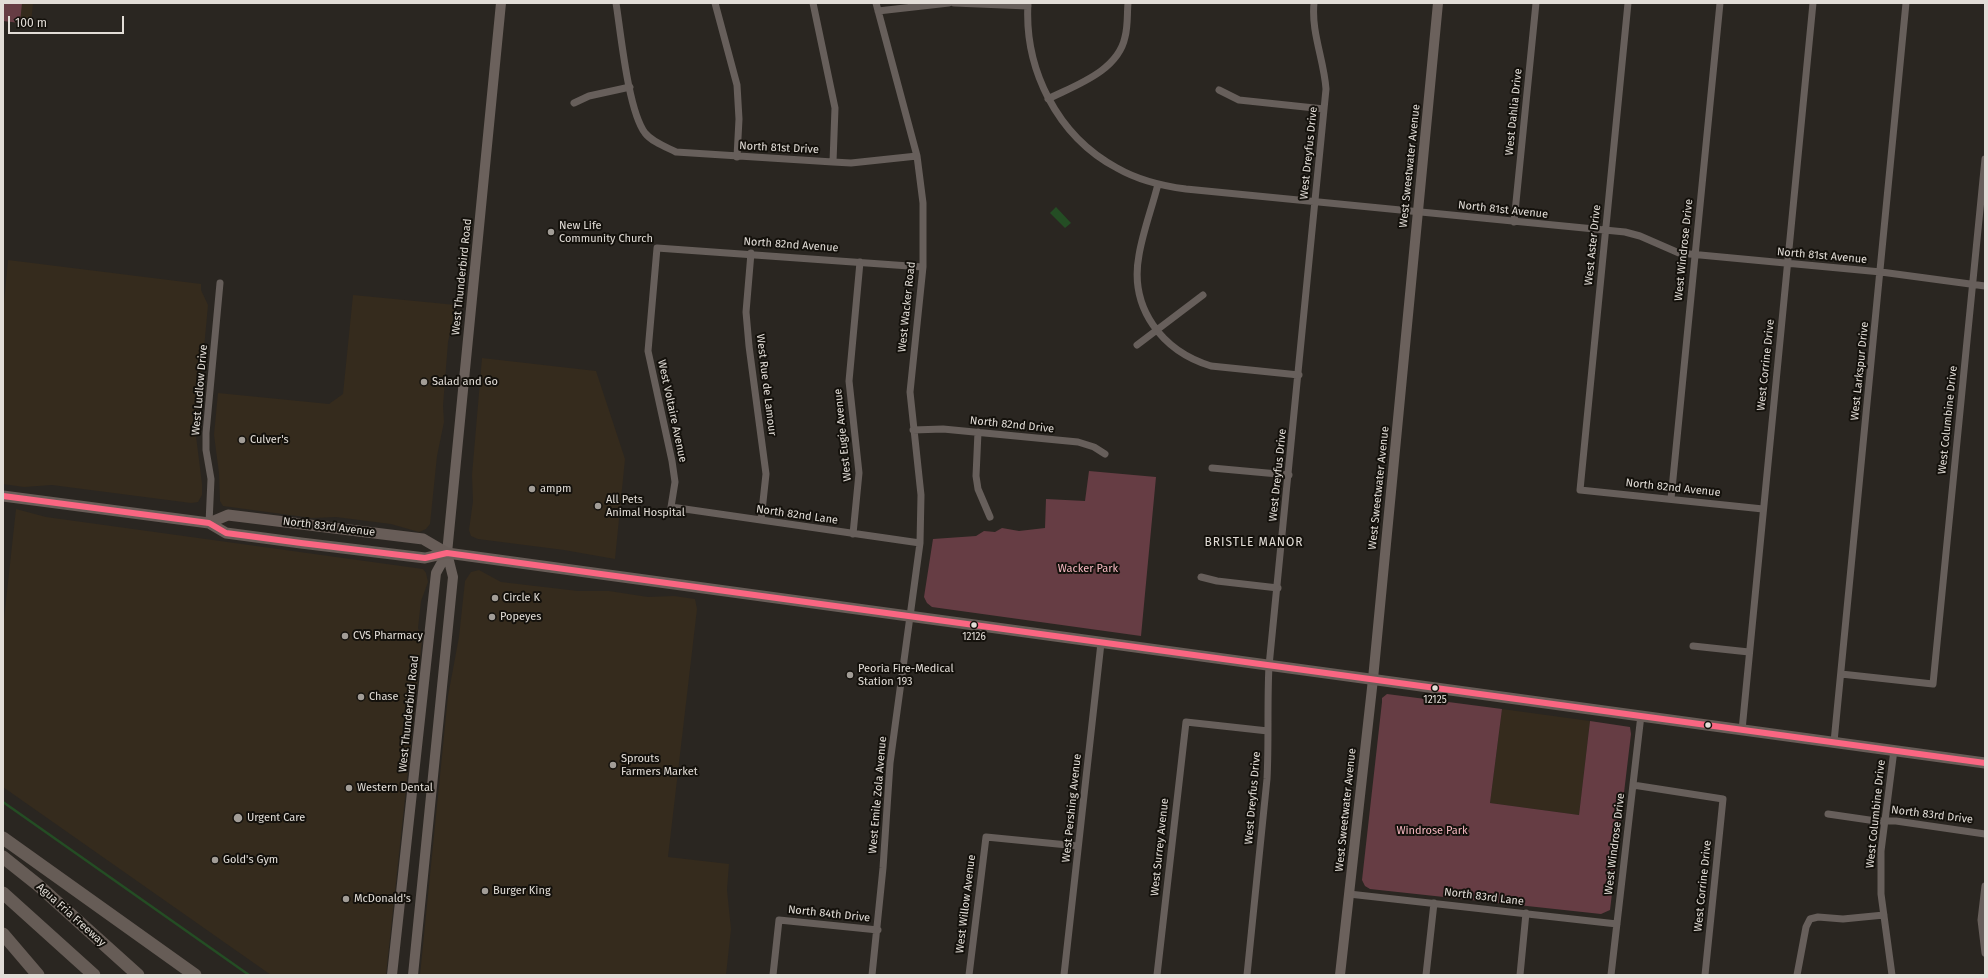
<!DOCTYPE html>
<style>
body{margin:0}
#map{position:relative;width:1988px;height:978px;overflow:hidden;background:#2a2621;font-family:"Fira Sans",sans-serif}
canvas{display:block}
.frame{position:absolute;inset:0;border:4px solid #e2ddd7;pointer-events:none}
.scale{position:absolute;left:8px;top:16px;width:116px;height:18px;box-sizing:border-box;border:2px solid #e2ddd7;border-top:0;padding-left:5px;font-size:12px;line-height:14px;white-space:nowrap;color:#e2ddd7;-webkit-text-stroke:3px #14110c;paint-order:stroke}
</style>
<div id="map">
<canvas width="1988" height="978"></canvas>
<div class="frame"></div>
<div class="scale">100 m</div>
</div>
<script>
const context = document.querySelector('canvas').getContext('2d');
context.lineJoin = 'round';
function fill(path, color) {
  context.fillStyle = color;
  context.fill(path, 'evenodd');
}
function trace(path, color, width, dash) {
  context.strokeStyle = color;
  context.lineWidth = width;
  context.lineCap = dash ? 'butt' : 'round';
  context.setLineDash(dash || []);
  context.stroke(path);
}
function drawText(font, color, halo, rows, align = 'center') {
  context.font = font + ' "Fira Sans",sans-serif';
  context.lineWidth = 4;
  context.setLineDash([]);
  context.textBaseline = 'middle';
  context.strokeStyle = halo;
  context.fillStyle = color;
  for (const [text, x, y, turn = 0] of rows) {
    context.save();
    context.translate(x, y);
    context.rotate((+turn || 0) * Math.PI / 180);
    context.textAlign = isNaN(turn) ? turn : align;
    if (halo) context.strokeText(text, 0, 0);
    context.fillText(text, 0, 0);
    context.restore();
  }
}
fill(new Path2D(`
 M3,3H33L31,24L3,21Z
 M8,260L201,284V290L208,305L196,436L202,484V495L198,502L191,503L52,485L24,487L3,484V313Z
 M353,295L456,305L448,342L443,406L444,422L437,456L430,524L426,529L419,532L391,524L336,517L312,518L223,506L220,501L219,473L214,435L218,393L329,404L343,394Z
 M482,358L596,371L625,459L615,559L564,550L478,539L471,536L469,530L473,501L472,475Z
 M16,509L46,517L423,569L426,573L428,582L421,601L418,628L422,640L386,975H271L3,787V628Z
 M479,570L501,582L578,591H609L648,597L674,596L695,599L697,609L668,857L729,864L727,890L731,929L726,975H420L448,696L459,637L465,581L471,572Z
 M1502,709L1590,721L1579,815L1490,803Z`), '#352b1d');
fill(new Path2D(`
 M3,3H22L20,23L3,21Z
 M1089,471L1156,477L1141,636L932,607L927,603L924,597L933,539L976,536L984,531L995,532L1002,528L1019,531L1045,528L1046,499L1085,501Z
 M1387,694L1502,709L1490,803L1579,815L1590,721L1630,727L1631,734L1610,910L1601,914L1370,889L1365,886L1362,880L1382,702V698Z`), '#663d44');
fill(new Path2D(`
 M1056,207L1071,223L1065,228L1050,213Z`), '#244d24');
trace(new Path2D(`
 M3,802L249,975`), '#244d24', 2.5);
trace(new Path2D(`
 M616,3C621,34 628,110 645,133C652,142 666,147 676,152L833,162L851,163L917,156
 M715,3L737,85L739,119L737,157
 M813,3L835,108L833,162
 M954,3L1028,6
 M1028,3C1024,69 1057,136 1117,168C1138,180 1162,186 1186,189L1625,232L1640,236L1679,253L1881,272L1985,286
 M1628,3L1580,490L1763,509
 M878,11L949,3
 M1219,90L1239,100L1324,109
 M1048,99C1076,85 1118,71 1125,37C1128,26 1127,14 1128,3
 M574,103L589,96L630,87
 M1158,184C1152,208 1143,231 1139,255C1129,308 1162,351 1211,366L1299,375
 M1514,222L1536,3
 M751,253L746,312L749,346L766,474L761,520
 M1137,345L1203,295
 M913,430L943,429L1078,442L1094,447L1105,454
 M978,432L976,476L978,489L990,517
 M1212,468L1289,475
 M1671,499L1720,3
 M209,523L211,479L206,450V433L220,283
 M853,534L859,473L849,381L860,262
 M920,543L671,507L675,482L672,461L648,351L657,248L923,267
 M1201,577L1217,581L1278,588
 M1693,646L1749,652
 M1841,674L1933,684L1985,159
 M1742,730L1813,3
 M1834,742L1906,3
 M1633,785L1723,799L1705,975
 M1828,814L1876,821H1896L1985,834
 M1985,886L1981,920L1985,953
 M1349,894L1617,924
 M773,975L779,920L878,930
 M872,975L883,868L890,763L920,543L921,495L910,392L923,267V203L917,156L876,3
 M969,975L986,837L1078,846
 M1064,975L1101,643
 M1157,975L1186,722L1268,731
 M1247,975L1267,779C1269,741 1267,703 1269,666L1326,89C1324,60 1311,32 1314,3
 M1426,975L1434,903
 M1520,975L1526,913
 M1611,975L1641,715
 M1797,975L1806,927L1810,919L1818,917L1843,919L1884,915
 M1892,975L1881,894V851L1894,750`), '#675f5b', 7);
trace(new Path2D(`
 M392,975L436,573L447,553
 M413,975L453,577L447,553L501,3
 M1340,975L1373,679L1438,3`), '#6b615c', 10);
trace(new Path2D(`
 M3,496L209,523L226,533L301,543L425,558L447,553L1985,763
 M209,523L228,515L423,539L447,553`), '#685d58', 11);
trace(new Path2D(`
 M3,838L195,975
 M3,857L38,885L138,975
 M3,893L94,975
 M3,934L38,975`), '#665c56', 13);
trace(new Path2D(`
 M3,496L209,523L226,533L301,543L425,558L447,553L1985,763`), '#fa6682', 6);
for (const [x, y, r, color] of [
 [551,232,4,"#a29d97"],
 [424,382,4,"#a29d97"],
 [242,440,4,"#a29d97"],
 [532,489,4,"#a29d97"],
 [598,506,4,"#a29d97"],
 [495,598,4,"#a29d97"],
 [492,617,4,"#a29d97"],
 [974,625,3.5,"#e2ddd7"],
 [345,636,4,"#a29d97"],
 [850,675,4,"#a29d97"],
 [1435,688,3.5,"#e2ddd7"],
 [361,697,4,"#a29d97"],
 [1708,725,3.5,"#e2ddd7"],
 [613,765,4,"#a29d97"],
 [349,788,4,"#a29d97"],
 [238,818,5,"#a29d97"],
 [215,860,4,"#a29d97"],
 [485,891,4,"#a29d97"],
 [346,899,4,"#a29d97"]
]) {
  const dot = new Path2D();
  dot.arc(x, y, r, 0, 2 * Math.PI);
  context.fillStyle = color;
  context.fill(dot);
  trace(dot, '#14110c', 1.5);
}
drawText('10px', '#e2ddd7', '#14110c', [
 ["12126",974,637],
 ["12125",1435,700]
]);
drawText('11px', '#e2ddd7', '#14110c', [
 ["West Dahlia Drive",1514,112,-84],
 ["North 81st Drive",779,148,3],
 ["West Dreyfus Drive",1309,153,-84],
 ["West Sweetwater Avenue",1410,166,-84],
 ["North 81st Avenue",1503,210,6],
 ["North 82nd Avenue",791,245,4],
 ["West Aster Drive",1593,245,-84],
 ["West Windrose Drive",1684,250,-84],
 ["North 81st Avenue",1822,256,5],
 ["West Thunderbird Road",462,277,-84],
 ["West Wacker Road",907,307,-84],
 ["West Corrine Drive",1766,365,-84],
 ["West Larkspur Drive",1860,371,-84],
 ["West Rue de Lamour",766,385,83],
 ["West Ludlow Drive",200,390,-85],
 ["West Voltaire Avenue",672,411,78],
 ["West Columbine Drive",1948,420,-84],
 ["North 82nd Drive",1012,425,6],
 ["West Eugie Avenue",843,435,-96],
 ["West Dreyfus Drive",1278,475,-84],
 ["West Sweetwater Avenue",1379,488,-84],
 ["North 82nd Avenue",1673,488,6],
 ["North 82nd Lane",797,515,8],
 ["North 83rd Avenue",329,527,7],
 ["West Thunderbird Road",409,714,-84],
 ["West Emile Zola Avenue",878,795,-85],
 ["West Dreyfus Drive",1253,798,-85],
 ["West Pershing Avenue",1072,808,-84],
 ["West Sweetwater Avenue",1346,810,-84],
 ["West Columbine Drive",1876,814,-84],
 ["North 83rd Drive",1932,815,7],
 ["West Windrose Drive",1615,844,-83],
 ["West Surrey Avenue",1160,847,-84],
 ["West Corrine Drive",1703,886,-84],
 ["North 83rd Lane",1484,897,7],
 ["West Willow Avenue",966,904,-83],
 ["North 84th Drive",829,914,6],
 ["Agua Fria Freeway",71,915,42]
]);
drawText('11px', '#e2ddd7', '#14110c', [
 ["New Life",559,226],
 ["Community Church",559,239],
 ["Salad and Go",432,382],
 ["Culver's",250,440],
 ["ampm",540,489],
 ["All Pets",606,500],
 ["Animal Hospital",606,513],
 ["Circle K",503,598],
 ["Popeyes",500,617],
 ["CVS Pharmacy",353,636],
 ["Peoria Fire-Medical",858,669],
 ["Station 193",858,682],
 ["Chase",369,697],
 ["Sprouts",621,759],
 ["Farmers Market",621,772],
 ["Western Dental",357,788],
 ["Urgent Care",247,818],
 ["Gold's Gym",223,860],
 ["Burger King",493,891],
 ["McDonald's",354,899]
], 'left');
drawText('11px', '#f5b8c1', '#14110c', [
 ["Wacker Park",1088,569],
 ["Windrose Park",1432,831]
]);
context.letterSpacing = '1px';
drawText('12px', '#e2ddd7', '#14110c', [
 ["BRISTLE MANOR",1254,543]
]);
context.letterSpacing = '0px';
</script>
